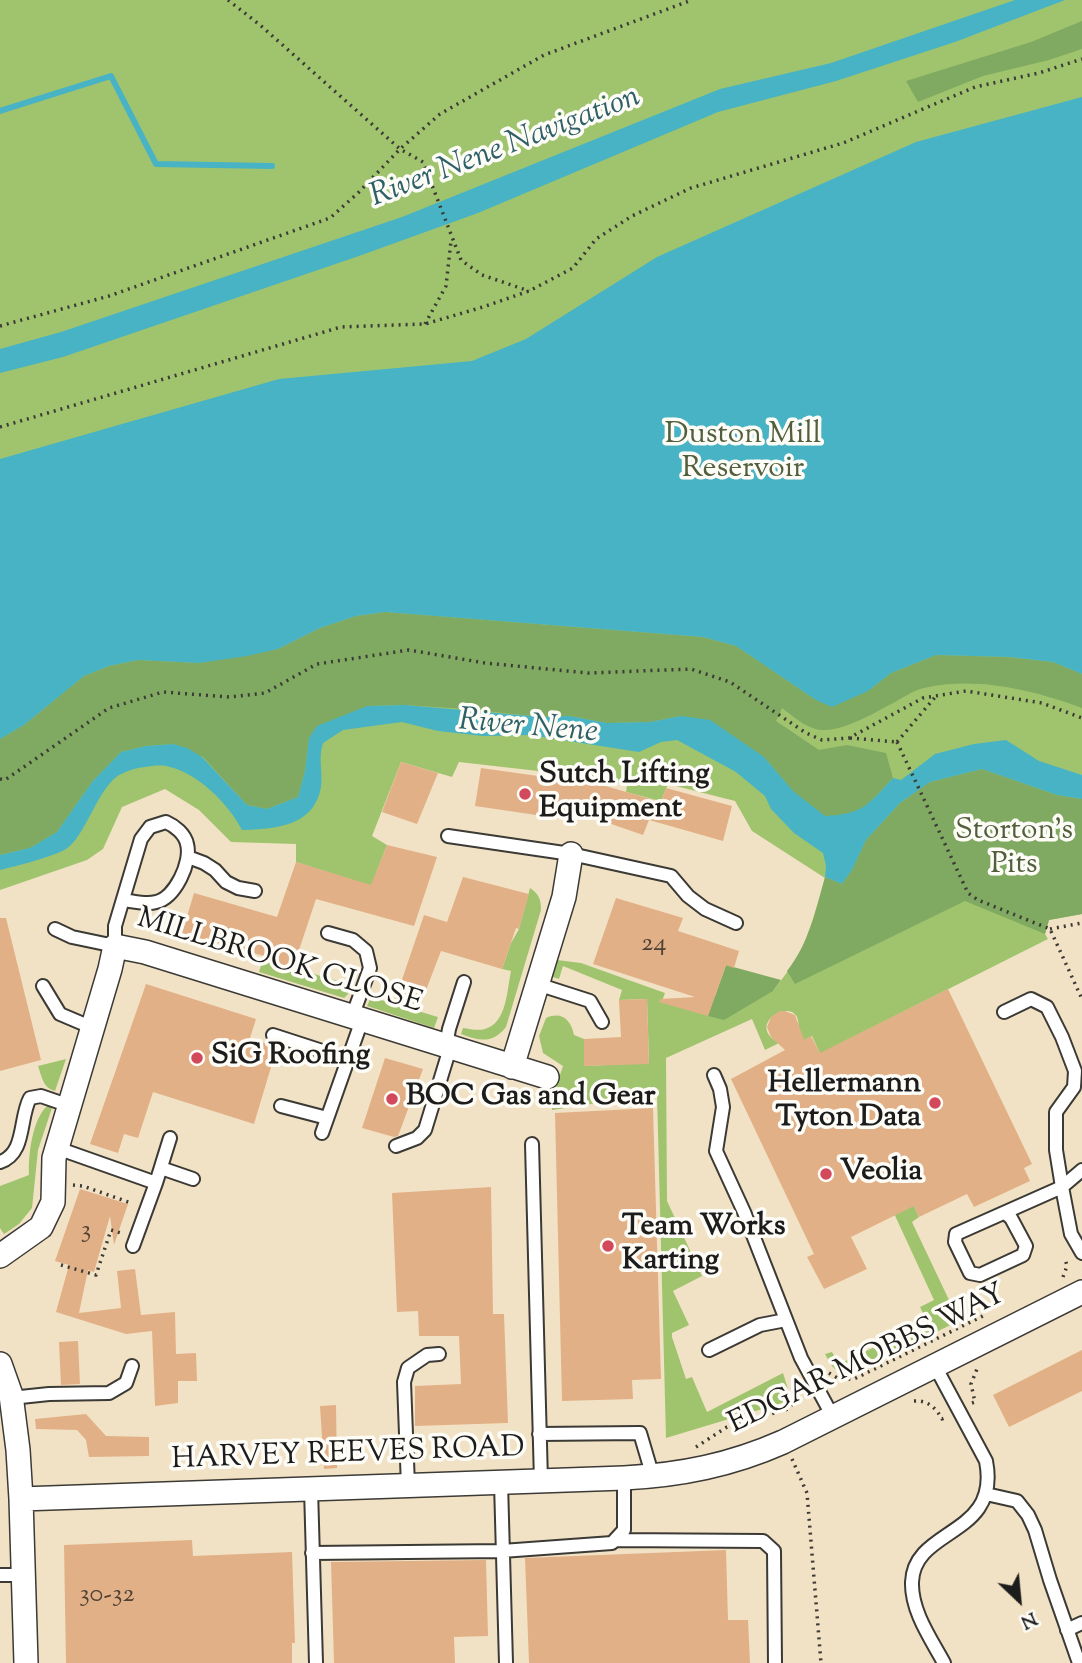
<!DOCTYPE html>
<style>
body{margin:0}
#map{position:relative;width:1082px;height:1663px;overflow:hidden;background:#f2e2c5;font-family:"Sorts Mill Goudy",serif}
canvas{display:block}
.north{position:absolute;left:984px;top:1565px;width:70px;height:70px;-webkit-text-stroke:5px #fdfcf7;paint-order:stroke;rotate:154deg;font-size:19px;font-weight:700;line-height:28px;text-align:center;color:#1c1c1c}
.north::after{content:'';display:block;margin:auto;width:24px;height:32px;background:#1c1c1c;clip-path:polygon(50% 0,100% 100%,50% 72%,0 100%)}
</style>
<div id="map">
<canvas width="1082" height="1663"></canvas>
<div class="north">N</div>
</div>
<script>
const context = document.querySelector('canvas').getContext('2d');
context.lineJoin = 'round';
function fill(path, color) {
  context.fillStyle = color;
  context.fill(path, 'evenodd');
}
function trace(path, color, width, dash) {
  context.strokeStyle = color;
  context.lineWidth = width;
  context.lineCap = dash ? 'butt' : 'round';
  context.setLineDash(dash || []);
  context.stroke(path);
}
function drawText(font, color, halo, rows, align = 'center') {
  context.font = font + ' "Sorts Mill Goudy",serif';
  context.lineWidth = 7;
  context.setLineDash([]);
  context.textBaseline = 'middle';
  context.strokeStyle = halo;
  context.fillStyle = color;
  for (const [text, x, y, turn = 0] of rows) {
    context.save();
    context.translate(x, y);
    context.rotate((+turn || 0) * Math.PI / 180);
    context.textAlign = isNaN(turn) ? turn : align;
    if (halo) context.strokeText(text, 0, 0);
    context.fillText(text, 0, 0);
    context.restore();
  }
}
fill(new Path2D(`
 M0,0H1082V914L1049,920L1045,934L1048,939L841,1043L919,1217L912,1222L959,1321L851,1373C835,1374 832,1367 825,1354L832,1352L839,1364L927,1322L920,1307L934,1300L812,1036L793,1046C820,983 736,1020 779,1043L765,1050L752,1019L666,1058L667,1201L702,1276L673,1291L689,1325L672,1333V1337L686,1379L692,1377L707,1412L783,1373L788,1389V1398L782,1403L666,1438L657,1094L552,1110V1099L563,1066L543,1053L539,1036L546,1018C562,1011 571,1020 574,1035L584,1039V1066L649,1063L647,999L619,1000L622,990L563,966L559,979L553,977L557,960L581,963L665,993L662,1001L773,991L800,955L813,919L825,878L752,831L735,801L668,784L661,801L656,800L626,792L627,785L573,775L459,762L452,777L401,762L372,836L387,845L376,873L421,902L296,862V844L231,842L199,810L165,789L122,807L103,849L87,860L0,890Z
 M530,888C539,894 541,899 541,910L506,1027C493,1044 479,1041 461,1034L463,1028C470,1029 478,1031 485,1029C507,1023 507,989 511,971L502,969L511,943L519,929Z
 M263,959L345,983L348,972L353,973L348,994L344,998L259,972Z
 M371,997L438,1017L434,1028L367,1006Z
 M66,1059L55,1091C43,1088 42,1077 38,1066Z
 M47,1106L52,1108L38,1150L32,1208L19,1224L4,1234L0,1228V1186L29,1175C28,1156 32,1120 47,1106Z`), '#a0c46e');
fill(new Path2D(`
 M1082,21V49L1049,60L983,76L918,102L906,81L1031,42Z
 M385,612L703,637L736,646L816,700L868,691L891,673L936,655L1009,657L1053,662L1082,674V708C1033,690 976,676 924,688C914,690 904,697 895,702C876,712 846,730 825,730C809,731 794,717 782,708L776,721L819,750L847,745L886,753L893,778C868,805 863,814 825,817L793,791L764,757L681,716L650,722L607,723L569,716L542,717L465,709L405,705L367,706L309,738L305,771L298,797L267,809L247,805L203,757L173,744L146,746L121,752L92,782L57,832L30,848L0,855V739L24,725L84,676L109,666L138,660L199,663L278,649L320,628L356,616Z
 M982,769L1057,795L1082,799V914L1049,920L1045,934L965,901L795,984L787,971C809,943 816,910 825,877L842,884L852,870L866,840L900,803L930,782Z
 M726,965L781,980L773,991L724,1020L708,1016Z`), '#80aa61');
fill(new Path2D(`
 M1015,0H1065L955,42L836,81L718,112L478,213L359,256L63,357L0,373V349L61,332L402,217L720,89L831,63Z
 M1082,97V674L1053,662L1009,657L936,655L891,673L868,691L832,707L816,700L736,646L703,637L385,612L356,616L320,628L278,649L247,656L199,663L138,660L109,666L84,676L24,725L0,739V459L279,379L472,361L526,339L657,257L916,142Z
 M405,705L542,717L569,716L607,723L650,722L681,716L710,720L764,757L793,791L825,816C863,814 868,805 893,778L901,780L935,754L974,744L1006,740L1039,761L1082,775V799L1057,795L982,769L930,782L900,803L866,840L852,870L842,884L825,877L826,866L823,853L794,833L771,809L765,796L736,772L677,740L661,742L639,752L530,735L483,736L438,731L402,722L343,730L323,743C318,758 323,772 321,787C314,827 274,829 242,830C228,803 197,772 166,766C159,765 151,766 145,767C135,768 122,772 115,778C95,796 85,836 66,849C53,857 16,866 0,870V855L30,848L57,832L92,782L121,752L146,746L173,744L187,748L202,757L247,805L267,809L298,797L305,771L309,738L317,726L367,706Z`), '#47b3c4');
trace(new Path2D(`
 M0,111L111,76L156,164L272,166`), '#47b3c4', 6);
fill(new Path2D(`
 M401,762L438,773L417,824L382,812Z
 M481,768L602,785L661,802L666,788L732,806L723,841L649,820L643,835L571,810L570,820L475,806Z
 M387,845L437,857L414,926L316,899L293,968L263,959L264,956L182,933L194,893L277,917L296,862L371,885Z
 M463,877L529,894L519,929L516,928L502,969L441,951L418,1011L394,1003L424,915L447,922Z
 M616,898L683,918L678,931L739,951L734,968L726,965L708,1016L659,1002L660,999L695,997L593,964Z
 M0,918H6L41,1060L0,1071Z
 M146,984L256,1019L250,1038L277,1047L254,1124L153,1092L138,1138L124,1134L118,1153L90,1144Z
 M948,989L1032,1164L1024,1168L1030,1181L974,1207L967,1194L919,1217L914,1206L851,1237L867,1269L824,1289L807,1257L814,1254L731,1079L785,1050L771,1037L767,1027L771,1017L780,1011H785L795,1015L804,1040L811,1036L820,1053Z
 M647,999L649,1064L584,1066V1039L621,1037L619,1000Z
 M385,1058L423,1069L398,1136L394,1137L362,1128Z
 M653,1108L661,1379L632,1380L633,1399L562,1401L555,1113Z
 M491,1187L493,1314H504L508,1423L415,1426V1386L461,1384L459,1336H419L418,1311L397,1312L392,1193Z
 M80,1189L128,1204L114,1245L110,1216L94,1272L88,1270L79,1313L121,1308L117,1271L135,1269L141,1315L175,1312L176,1354L196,1353L197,1381H178V1403L155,1406L152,1331L126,1334L56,1312L69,1265L55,1261Z
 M78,1341L80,1384L61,1385L59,1342Z
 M1082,1350V1391L1009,1427L993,1395Z
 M336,1405L337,1468L324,1469L320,1406Z
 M86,1414L106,1436L149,1437V1456L89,1457L86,1440L77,1430L36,1429L35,1419Z
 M192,1540L193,1556L292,1552L295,1643H292V1663H66L64,1545Z
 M726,1550L728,1620H748L750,1663H529L525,1558Z
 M486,1560L488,1636L454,1637L455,1663H334L331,1562Z`), '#e2b086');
const lane = new Path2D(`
 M448,836L571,854L671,876L688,896L705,909L736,923
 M188,857L204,863L215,870L226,882L238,888L255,891
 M55,929L72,937L115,946V926L141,839L150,827L166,822C175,826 185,834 187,844C192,862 175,898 156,902C146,905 133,901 123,900
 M328,933L353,940L366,951L370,968L352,1017
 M537,984L590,1001L602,1022
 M43,986L60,1014L93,1028
 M1004,1012L1031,999L1047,1007L1062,1037L1075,1071L1074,1087L1056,1112V1150L1062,1187L956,1234L955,1242L970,1273L980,1275L1023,1255L1026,1246L1011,1218L1005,1213
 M273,1035L347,1059
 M446,1046L449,1029L464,982
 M714,1075L720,1089L723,1107L716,1151L744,1212L801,1358L833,1417
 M281,1106L327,1118
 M322,1133L362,1020
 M532,1144L541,1481
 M396,1146L417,1138L425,1130L450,1048
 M57,1148L156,1183L133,1246
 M0,1162C26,1154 19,1118 30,1098L41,1096L70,1106
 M161,1168L193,1179
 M1082,1170L1062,1187L1071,1234L1082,1253
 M156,1183L170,1138
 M709,1350L760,1325L786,1320
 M935,1366L986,1461C1001,1537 914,1527 912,1582C911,1611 931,1639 944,1663
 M11,1398L49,1394L109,1393L126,1383L132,1366
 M539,1434L640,1433L653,1477
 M501,1483L506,1663
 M408,1486L404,1382L408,1368L427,1355L439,1354
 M311,1489L316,1663
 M986,1494L1017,1501L1028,1515L1035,1530L1050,1580L1079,1663
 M615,1540L763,1541L774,1551L775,1663
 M312,1553L502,1551L612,1543L624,1530V1478
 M0,1575H24
 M1067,1630L1082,1623`);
const street = new Path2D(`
 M512,1067L564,897L571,854
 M0,1256L41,1227L53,1202L54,1158L110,969L115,946L145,952L547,1077
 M0,1364L11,1395L18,1450L21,1499L26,1663
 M21,1499L624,1478C681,1475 731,1465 783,1442L1082,1292`);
trace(lane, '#3c3a35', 16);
trace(street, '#3c3a35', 26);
trace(new Path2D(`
 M228,0L260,25L400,149L423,162L461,260L482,275L529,291
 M425,324L446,286L451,241
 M0,326L109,296L330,218L358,193L400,149L440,114L544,55L692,0
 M0,427L341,327L425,324L483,307L529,291L573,268L596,239L632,216L691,188L843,143L975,87L1039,73L1082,59
 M850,738L897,742
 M897,742L968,893L978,900L1050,929L1082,999
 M897,742L936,696
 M0,779L5,780L109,708L163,692L229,697L265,693L317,664L409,650L485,663L588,673L691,669L730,682L806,733L822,740L849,738L923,698L966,691L1042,703L1082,718
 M1050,929L1082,923
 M73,1185L83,1186L131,1203
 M61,1265L96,1275L111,1230L121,1233
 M1063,1277L1067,1266L1065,1258
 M829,1373L839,1379H854L987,1314
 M914,1401C928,1400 936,1408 942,1419L947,1417
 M972,1403L975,1402L971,1384L977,1369
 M696,1447L727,1427L788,1409L797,1399L796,1385
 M792,1459L807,1493L821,1663`), '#3c3a35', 3.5, [2, 5]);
trace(lane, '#fff', 12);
trace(street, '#fff', 23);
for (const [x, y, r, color] of [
 [525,794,7,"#d1495b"],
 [197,1058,7,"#d1495b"],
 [392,1099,7,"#d1495b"],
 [935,1103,7,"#d1495b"],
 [826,1174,7,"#d1495b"],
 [608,1246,7,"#d1495b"]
]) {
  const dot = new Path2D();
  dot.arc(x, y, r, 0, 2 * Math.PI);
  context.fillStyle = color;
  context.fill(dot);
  trace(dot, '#fdfcf7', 2.5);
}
drawText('26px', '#4e4136', null, [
 ["24",654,946],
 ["3",86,1233],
 ["30-32",107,1597]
]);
drawText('30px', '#515f3d', '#fdfcf7', [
 ["Duston Mill",743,437],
 ["Reservoir",743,471],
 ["Storton's",1014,833],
 ["Pits",1014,867]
]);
drawText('bold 30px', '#1c1c1c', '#fdfcf7', [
 ["Sutch Lifting",539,777],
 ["Equipment",539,811],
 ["SiG Roofing",211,1058],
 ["Hellermann",921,1086,"right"],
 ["Tyton Data",921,1120,"right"],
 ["BOC Gas and Gear",406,1099],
 ["Veolia",840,1174],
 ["Team Works",622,1229],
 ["Karting",622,1263]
], 'left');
drawText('30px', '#1c1c1c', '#fdfcf7', [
 ["MILLBROOK CLOSE",279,963,17],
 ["EDGAR MOBBS WAY",868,1361,-26],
 ["HARVEY REEVES ROAD",348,1456,-2]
]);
drawText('italic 32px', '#2f6068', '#fdfcf7', [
 ["River Nene Navigation",506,149,-21],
 ["River Nene",528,729,5]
]);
</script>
